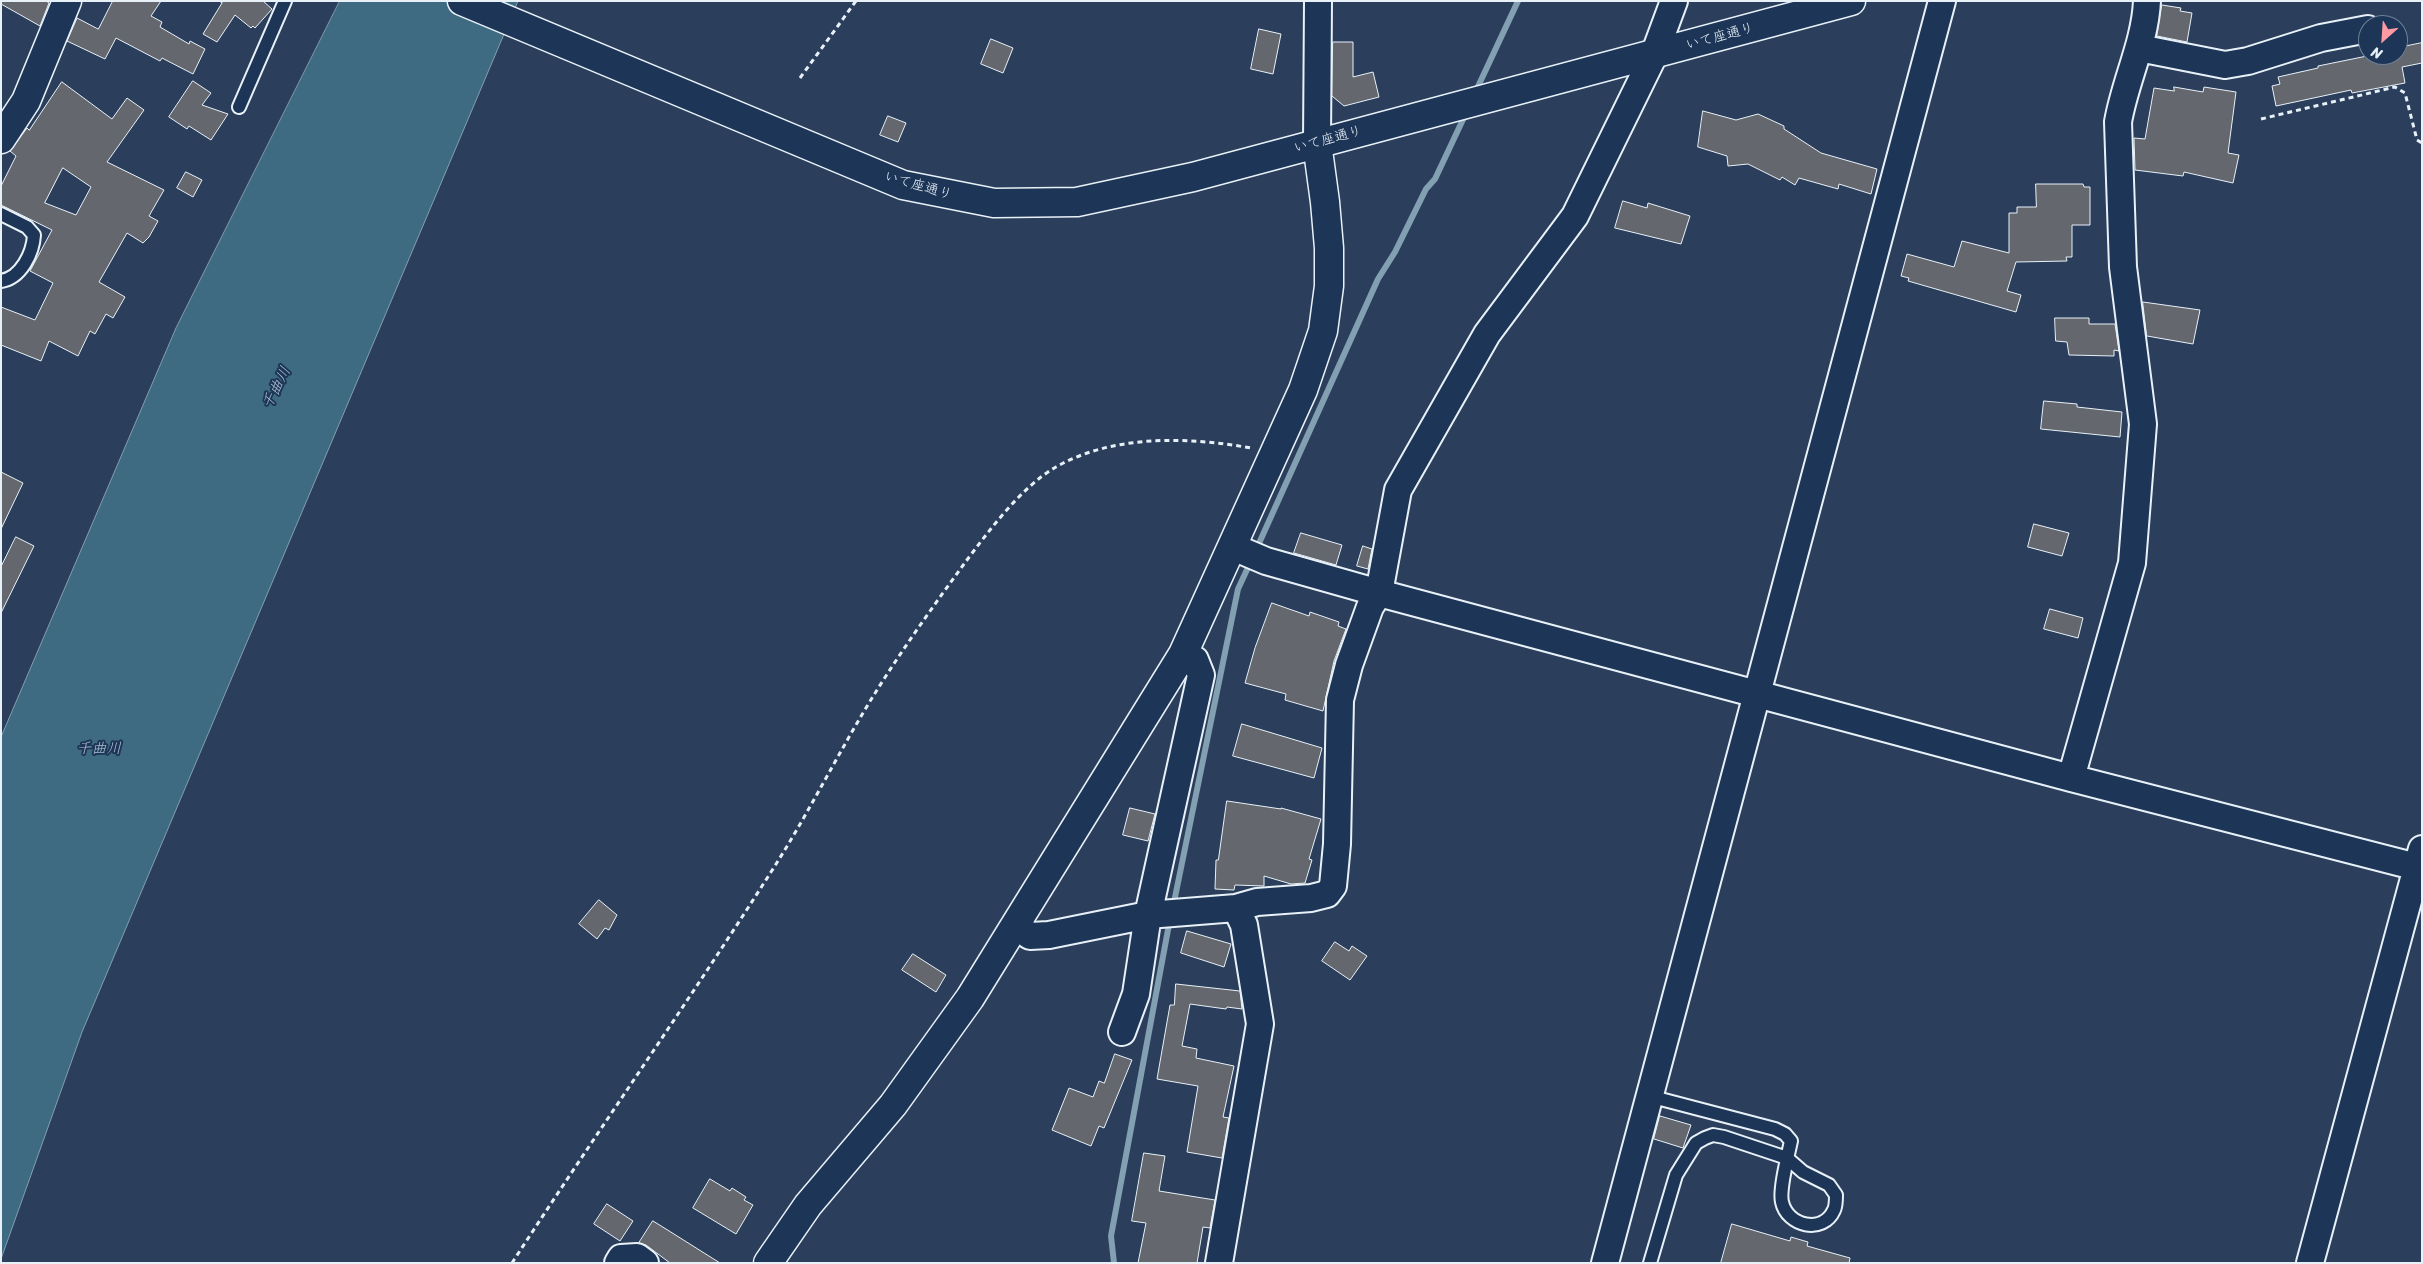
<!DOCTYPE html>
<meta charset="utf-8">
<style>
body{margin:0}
#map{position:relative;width:2423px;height:1264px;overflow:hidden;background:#2b3f5c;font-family:Sriracha,sans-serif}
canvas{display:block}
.frame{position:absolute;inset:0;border:2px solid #e8f1f8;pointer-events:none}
.north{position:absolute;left:2358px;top:15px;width:50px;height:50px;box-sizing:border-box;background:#1d3557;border:1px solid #6e8097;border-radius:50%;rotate:206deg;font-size:14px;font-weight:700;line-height:20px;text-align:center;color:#e8f1f8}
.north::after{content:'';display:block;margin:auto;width:18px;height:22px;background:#ff9aa2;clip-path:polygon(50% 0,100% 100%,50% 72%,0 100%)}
</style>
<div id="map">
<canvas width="2423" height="1264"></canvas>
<div class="frame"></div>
<div class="north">N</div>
</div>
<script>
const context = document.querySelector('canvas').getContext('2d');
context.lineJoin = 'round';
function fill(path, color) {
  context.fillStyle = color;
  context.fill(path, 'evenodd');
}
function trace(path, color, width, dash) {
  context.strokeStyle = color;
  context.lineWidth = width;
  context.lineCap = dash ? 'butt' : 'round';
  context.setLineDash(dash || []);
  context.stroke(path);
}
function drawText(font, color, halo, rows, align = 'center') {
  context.font = font + ' Sriracha,"Klee One",sans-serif';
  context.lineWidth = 4;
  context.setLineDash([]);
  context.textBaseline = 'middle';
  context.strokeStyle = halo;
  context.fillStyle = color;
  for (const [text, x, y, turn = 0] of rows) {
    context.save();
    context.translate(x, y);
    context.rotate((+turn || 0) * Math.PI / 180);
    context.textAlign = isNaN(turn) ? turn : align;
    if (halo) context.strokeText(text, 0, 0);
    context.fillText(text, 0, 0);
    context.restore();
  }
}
const water = new Path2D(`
 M340,1H518L82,1032L1,1259V737L176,328Z`);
fill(water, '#3e6a82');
trace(water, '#82a0b1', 1);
trace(new Path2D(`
 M1475,93L1518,1
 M1256,550L1378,279L1395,252L1426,189L1435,179L1467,111
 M1173,907L1238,589L1251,561
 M1114,1263L1111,1236L1170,919`), '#82a0b1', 6);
const building = new Path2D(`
 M1,1H46L49,3L40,26L1,4Z
 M113,1H161L151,16L162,22L160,27L189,44L190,41L205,49L193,74L162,58L160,61L116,38L105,59L67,41L77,18L98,29Z
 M219,1H263L272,9L255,28L253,26L251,28L235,15L217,42L203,34L222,3Z
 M2162,5L2181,8L2180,11L2192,13L2187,42L2157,36Z
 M1259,29L1281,34L1273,74L1251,69Z
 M991,39L1013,48L1003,73L981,64Z
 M1333,42H1353V77L1373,72L1379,97L1344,106L1332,96Z
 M2422,43V63L2402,67L2405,83L2352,93L2351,90L2276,106L2272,86L2280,84L2278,77L2318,68V66L2372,55H2398V48Z
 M193,81L211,93L202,105L228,114L211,140L189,126L187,129L169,117Z
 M62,82L112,119L127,98L144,110L107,162L164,190L149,216L158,221L149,237L143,243L127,233L99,282L125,297L113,318L106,314L95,334L90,331L78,356L49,341L41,361L1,345V307L35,320L53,283L30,271L52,230L1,205V186L16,156L10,151L27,128L29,130ZM63,168L91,187L76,215L45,203Z
 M2174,87L2203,92L2204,87L2236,92L2228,153L2239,155L2233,183L2184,172L2183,176L2135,170L2134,138L2145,139L2154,88L2174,91Z
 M1703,111L1736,120L1758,114L1784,126V129L1821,153L1877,169L1871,194L1839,184L1838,189L1799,178L1795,185L1782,177L1780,180L1748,164L1728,166L1727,156L1698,147Z
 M888,116L906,123L898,142L880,135Z
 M186,172L202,180L193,197L177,188Z
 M2036,184H2083L2084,187H2090V225H2072V257H2066L2067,261L2016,262L2007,291L2021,295L2016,312L1908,281L1909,278L1901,276L1907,254L1954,267L1962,241L2009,253V213H2017V207H2036Z
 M1623,201L1647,208L1648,203L1690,216L1681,244L1615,228Z
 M2143,302L2200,310L2193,344L2147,336Z
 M2055,318H2089V324H2115L2119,351L2114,350V356L2069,355L2067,342L2056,341Z
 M2044,401L2077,404V407L2122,412L2120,437L2041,429Z
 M1,472L23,483L1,529Z
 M2034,524L2069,533L2062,556L2028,547Z
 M1301,533L1342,545L1336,565L1294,553Z
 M16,537L34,546L1,613V567Z
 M1363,546L1372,549L1368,569L1357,566Z
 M1272,603L1309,616L1310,612L1339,622L1338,626L1346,629L1334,661L1323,711L1285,700L1286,694L1245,683L1255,648Z
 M2050,609L2083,618L2078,638L2044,629Z
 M1242,724L1322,748L1314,778L1233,756Z
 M1227,801L1281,809V808L1321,819L1309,859L1312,860L1305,883L1291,884L1264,876V886L1235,885L1234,890L1215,889L1216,860H1218Z
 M1130,808L1155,814L1148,841L1123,835Z
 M599,900L617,915L609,930L605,928L597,939L579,924Z
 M1187,931L1231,944L1224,967L1181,953Z
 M1335,942L1349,951L1352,946L1367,956L1350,980L1322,961Z
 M913,954L946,975L936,992L902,970Z
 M1176,984L1240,991L1242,1009L1227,1007L1226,1009L1190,1004L1182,1046L1197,1049L1196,1058L1234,1066L1223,1117L1229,1118L1222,1158L1187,1152L1198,1086L1157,1079L1170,1005H1174Z
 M1115,1054L1132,1060L1104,1128L1099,1126L1091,1146L1052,1130L1069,1088L1093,1097L1099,1081L1104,1083Z
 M1660,1116L1691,1125L1683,1148L1654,1139Z
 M1144,1153L1165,1156L1159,1191L1215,1200L1210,1228L1203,1227L1197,1263H1138L1146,1223L1132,1221Z
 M710,1179L730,1191L732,1188L746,1197L744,1200L753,1205L736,1234L693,1208Z
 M607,1204L633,1221L620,1241L594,1224Z
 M653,1221L666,1229L720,1263H670L646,1245L639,1243Z
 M1732,1224L1790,1241L1791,1237L1808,1242L1807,1246L1850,1258L1849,1263H1721Z`);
fill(building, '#64676e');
trace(building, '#e8f1f8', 1);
const lane = new Path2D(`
 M239,107L285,1
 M1,214L27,227L34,235C33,253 21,278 1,281
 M1649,1096L1775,1129L1785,1134L1791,1141C1788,1155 1779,1190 1782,1202C1787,1226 1823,1235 1834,1210C1836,1206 1836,1200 1836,1195L1829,1185L1803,1172L1787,1158L1724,1137L1713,1135L1705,1138L1696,1143L1676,1175L1650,1263`);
const street = new Path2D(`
 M2139,48L2225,65L2248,61L2321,38L2368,29
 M1317,143L1318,1
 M1233,547L1266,561L1379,593L2071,778L2417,867
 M2071,778L2132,563L2143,424L2123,267L2118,122C2125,81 2145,43 2147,1
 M1016,926L1030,936L1049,935L1148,915L1236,908L1257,902L1311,898L1327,894L1333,886L1337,844L1340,700L1349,665L1370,607L1379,593L1398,490L1487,334L1575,216L1654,55L1674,1
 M1122,1032L1136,994L1148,915L1201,675L1195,660L1183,654
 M618,1263L621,1258L637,1257L645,1263
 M1219,1263L1260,1024L1244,925L1236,908
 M1605,1263L1942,1
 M2310,1263L2422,849`);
const secondary = new Path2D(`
 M462,1L903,185L994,203L1077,202L1193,177L1851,1
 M1,139L26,101L67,1
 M768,1263L808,1205L893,1105L970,998L1183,654L1303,390L1323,331L1329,286V248L1325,202L1317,143`);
trace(lane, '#e8f1f8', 16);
trace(street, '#e8f1f8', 30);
trace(secondary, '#e8f1f8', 31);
trace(new Path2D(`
 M800,78L856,1
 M2261,119L2395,87L2405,93L2417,140L2422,143
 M512,1263C597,1132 687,1004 771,872C809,813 840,749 877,690C904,647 934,605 964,564C987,533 1022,486 1056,467C1114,434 1188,437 1251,448`), '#e8f1f8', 3, [5, 4]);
trace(lane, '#1d3557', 12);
trace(street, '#1d3557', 26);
trace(secondary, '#1d3557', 28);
drawText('14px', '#e8f1f8', '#1d3557', [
 ["いて座通り",1720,37,-15],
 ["いて座通り",1328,140,-15],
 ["いて座通り",918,186,16]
]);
drawText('italic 15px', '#acc2cf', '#1d3557', [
 ["千曲川",277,388,-63],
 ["千曲川",99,749]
]);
</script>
